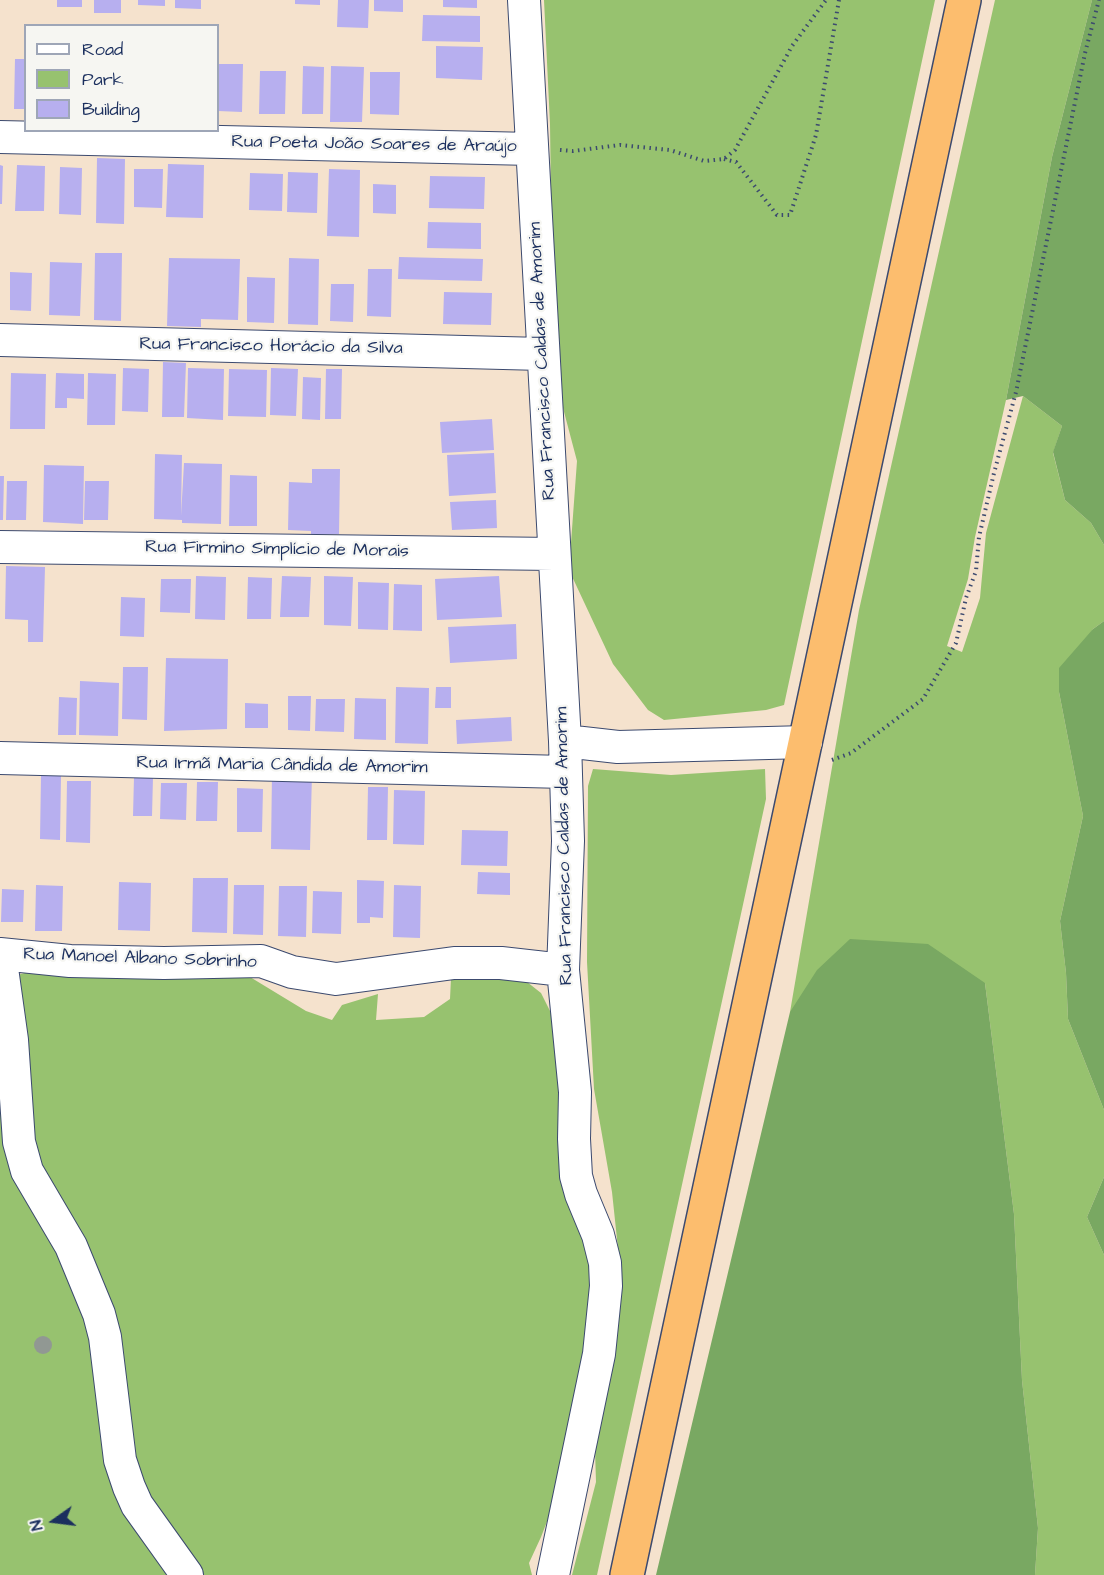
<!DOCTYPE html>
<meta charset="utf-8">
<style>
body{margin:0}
#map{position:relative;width:1104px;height:1575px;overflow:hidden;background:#f5e2cd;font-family:"Architects Daughter",sans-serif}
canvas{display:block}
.legend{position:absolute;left:24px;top:24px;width:195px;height:108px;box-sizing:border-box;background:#f6f6f2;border:2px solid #9ea6b7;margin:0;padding:8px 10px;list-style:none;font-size:18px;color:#1b2f5e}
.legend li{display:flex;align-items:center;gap:12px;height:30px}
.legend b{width:30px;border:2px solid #9ea6b7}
.north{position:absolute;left:24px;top:1491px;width:60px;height:60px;-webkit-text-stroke:4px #f6f6f2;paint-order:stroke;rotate:256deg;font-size:16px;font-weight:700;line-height:24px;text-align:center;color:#1b2f5e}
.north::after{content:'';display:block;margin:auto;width:21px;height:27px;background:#1b2f5e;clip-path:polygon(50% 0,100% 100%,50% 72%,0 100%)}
</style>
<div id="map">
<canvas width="1104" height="1575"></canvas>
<ul class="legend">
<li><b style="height:8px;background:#fff"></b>Road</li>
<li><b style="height:16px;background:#97c26f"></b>Park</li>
<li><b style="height:16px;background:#b7afef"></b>Building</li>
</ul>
<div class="north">N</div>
</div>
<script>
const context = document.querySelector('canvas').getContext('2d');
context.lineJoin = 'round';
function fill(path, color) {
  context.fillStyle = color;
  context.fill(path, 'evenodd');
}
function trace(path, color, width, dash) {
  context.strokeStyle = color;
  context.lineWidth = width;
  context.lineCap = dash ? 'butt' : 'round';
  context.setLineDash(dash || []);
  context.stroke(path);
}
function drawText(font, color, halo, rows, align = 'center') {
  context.font = font + ' "Architects Daughter",sans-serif';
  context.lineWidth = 4.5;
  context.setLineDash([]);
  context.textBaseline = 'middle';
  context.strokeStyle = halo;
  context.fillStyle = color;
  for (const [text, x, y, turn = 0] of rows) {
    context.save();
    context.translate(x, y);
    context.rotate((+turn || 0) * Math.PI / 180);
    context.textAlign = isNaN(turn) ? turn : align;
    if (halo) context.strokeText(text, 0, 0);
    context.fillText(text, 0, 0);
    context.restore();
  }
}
fill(new Path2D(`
 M544,0H935L784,705L766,710L664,720L648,710L613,664L569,570L577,461L563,408L551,198L550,124Z
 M995,0H1092L1052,157L1006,400L975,537L968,579L947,646L962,652L980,598L986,533L1023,396L1062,426L1053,453L1065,500L1091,523L1104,545V621L1093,629L1059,692L1083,816L1060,921L1066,973L1068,1019L1104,1110V1177L1087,1217L1104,1255V1575H1035L1038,1528L1022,1380L1014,1214L985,983L790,1012L859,610Z
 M593,769L671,775L765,769L766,799L597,1575H572L596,1482L595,1450L606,1364L622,1286L612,1192L594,1089L587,962L588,786Z
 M25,973L250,977L306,1011L332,1020L342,1005L378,994L376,1020L424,1017L450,999L451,978H522L541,993L555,1021L557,1073L566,1100L595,1290L571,1414L560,1488L541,1537L529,1563L532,1575H0V979Z`), '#97c26f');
fill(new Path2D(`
 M1092,0H1104V545L1091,523L1065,500L1053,452L1062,426L1023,396L1006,400L1052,157Z
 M1104,621V1110L1068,1019L1066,973L1060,921L1083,816L1059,692V668L1093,629Z
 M850,939L928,944L985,983L1014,1214L1022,1380L1038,1528L1035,1575H656L790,1012L817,970Z
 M1104,1177V1255L1087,1217Z`), '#79a862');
fill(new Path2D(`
 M57,0H82V7H57Z
 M94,0H121V13H94Z
 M138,0H165V6L138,5Z
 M175,0H201V9L175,8Z
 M295,0H320V5L295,4Z
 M338,0H369L368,28L337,27Z
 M374,0H403V12L374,11Z
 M443,0H477V8L443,7Z
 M423,15L480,16V42L422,41Z
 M436,46L483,47L482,80L436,78Z
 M15,59H26V109H14Z
 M218,64H243L242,112L218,111Z
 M303,66L324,67L323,114H302Z
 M331,66L364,67L362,122H330Z
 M260,71H286L285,114H259Z
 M370,72H400L399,115L370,114Z
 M97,158L125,159L124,224L96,223Z
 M168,164L204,165L203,218L166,217Z
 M0,165L3,166L2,204H0Z
 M17,165L45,166L44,211H15Z
 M60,167L82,168L81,215L59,214Z
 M134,169H163L162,208L134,207Z
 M329,169L360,170L359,237L327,236Z
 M288,172L318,173L317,213L287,212Z
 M250,173L283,174L282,211L249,210Z
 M430,176L485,177L484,209L429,208Z
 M373,184L396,185V214L373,213Z
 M428,222L481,223V249L427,248Z
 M95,253H122L121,321L94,320Z
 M399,257L483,259L482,281L398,279Z
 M169,258L240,259L238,320L201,319V327L167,326Z
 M289,258L319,259L318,325L288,324Z
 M50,262L82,263L80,316L49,315Z
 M368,269H392L391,317L367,316Z
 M10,272L32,273L31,311L10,310Z
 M247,277L275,278L274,323L247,322Z
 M331,284H354L353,322L330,321Z
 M444,292L492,293L491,325L443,324Z
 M163,362L186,363L184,417H162Z
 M123,368L149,369L148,412L122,411Z
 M188,368L224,369L223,420L187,418Z
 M271,368L298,369L296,416L270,415Z
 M229,369L267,370L266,417L228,416Z
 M326,369H342L341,419H325Z
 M11,373L46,374L45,429H10Z
 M56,373L84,374V399L67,398V408H55Z
 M88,373L116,374L115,425H87Z
 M303,377L321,378L320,420L302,419Z
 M492,419L494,450L442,453L440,422Z
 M494,453L496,493L449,496L447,455Z
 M155,454L182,455L181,516L184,463L222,464L221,524L182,523V520L154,519Z
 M44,465L84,466L83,524L43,522Z
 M312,469H340L339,534H311V531L288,530L289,482L312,483Z
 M230,475L257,476V526H229Z
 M0,476H4L3,520H0Z
 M7,481H27L26,520H6Z
 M85,481H109L108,520H84Z
 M496,500L497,528L452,530L450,502Z
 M6,566L45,567L43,642H28V620L5,619Z
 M196,576L226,577L225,620L195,619Z
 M282,576L311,577L309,617H280Z
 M324,576L353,577L351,626L324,625Z
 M499,576L502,617L437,620L435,579Z
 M248,577L272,578L271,619H247Z
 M161,579H191L190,613L160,612Z
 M358,582L389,583L388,630L358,629Z
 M394,584L422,585V631L393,630Z
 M121,597L145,598L144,637L120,636Z
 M516,624L517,659L450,663L448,627Z
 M166,658L228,659L227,729L164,731Z
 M123,667H148L147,720L122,719Z
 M80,681L119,683L118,736L79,735Z
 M396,687L429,688L428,744L395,743Z
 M436,687H451V708H435Z
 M288,696H311L310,731L288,730Z
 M59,697L77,698L76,735H58Z
 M355,698L386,699V740L354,739Z
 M316,699H345L344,732L315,731Z
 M245,703L268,704V728H245Z
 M511,717L512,741L457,744L456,720Z
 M272,773L312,774L310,850L271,849Z
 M41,776H61L60,840L40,839Z
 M134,777H153L152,816H133Z
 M67,781H91L90,843L66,842Z
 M197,782H218L217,821H196Z
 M161,783H187L186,820L160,819Z
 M368,787H388L387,840H367Z
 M237,788L263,789L262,832H237Z
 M394,790L425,791L424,845L393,844Z
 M462,830L508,831L507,866L461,865Z
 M478,872L510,873V895L477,894Z
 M193,878H228L227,933L192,932Z
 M357,880L384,881L383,918L370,917V923H357Z
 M119,882L151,883L150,931L118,930Z
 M36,885L63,886L62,931H35Z
 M234,885H264L263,935L233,934Z
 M394,885L421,886L420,938L393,937Z
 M279,886H307L306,937L278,936Z
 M2,889L24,890L23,922H1Z
 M313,891L342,892L341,934L312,933Z`), '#b7afef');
const minor = new Path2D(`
 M524,0L565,741L568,841L563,970L575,1092L574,1139L576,1176L581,1194L598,1235L605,1263L606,1286L599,1354L553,1575
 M0,137L532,149
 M0,340L542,354
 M0,547L554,554
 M565,741L618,747L806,742
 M0,758L565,772
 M0,954L12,1040L19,1142L27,1171L71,1246L99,1314L105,1337L120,1460L129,1487L137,1505L187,1575
 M0,954L70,961L164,963L261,961L292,972L336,979L454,963H501L563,970`);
const trunk = new Path2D(`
 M627,1575L964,0`);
trace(minor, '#3c4a6f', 34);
trace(trunk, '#3c4a6f', 36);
trace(new Path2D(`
 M560,150L573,151L620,145L670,150L704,161L724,159L735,150L792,46L826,0
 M724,159L736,162L777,215H790L816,135L839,0
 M832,760L851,753L923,699L956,643L966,598L976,571L979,537L994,473L1016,392L1085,53L1099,0`), '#3c4a6f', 4, [1.5, 4.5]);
trace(minor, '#fff', 32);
trace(trunk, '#fcbd6e', 33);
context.fillStyle = '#919893';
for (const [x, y] of [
 [43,1345]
]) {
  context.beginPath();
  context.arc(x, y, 9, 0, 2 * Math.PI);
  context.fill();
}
drawText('18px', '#1b2f5e', '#f6f6f2', [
 ["Rua Poeta João Soares de Araújo",374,145,1],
 ["Rua Francisco Horácio da Silva",271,347,1],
 ["Rua Francisco Caldas de Amorim",543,361,-93],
 ["Rua Firmino Simplício de Morais",277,550,1],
 ["Rua Irmã Maria Cândida de Amorim",282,766,1],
 ["Rua Francisco Caldas de Amorim",565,846,-91],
 ["Rua Manoel Albano Sobrinho",140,959,2]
]);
</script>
